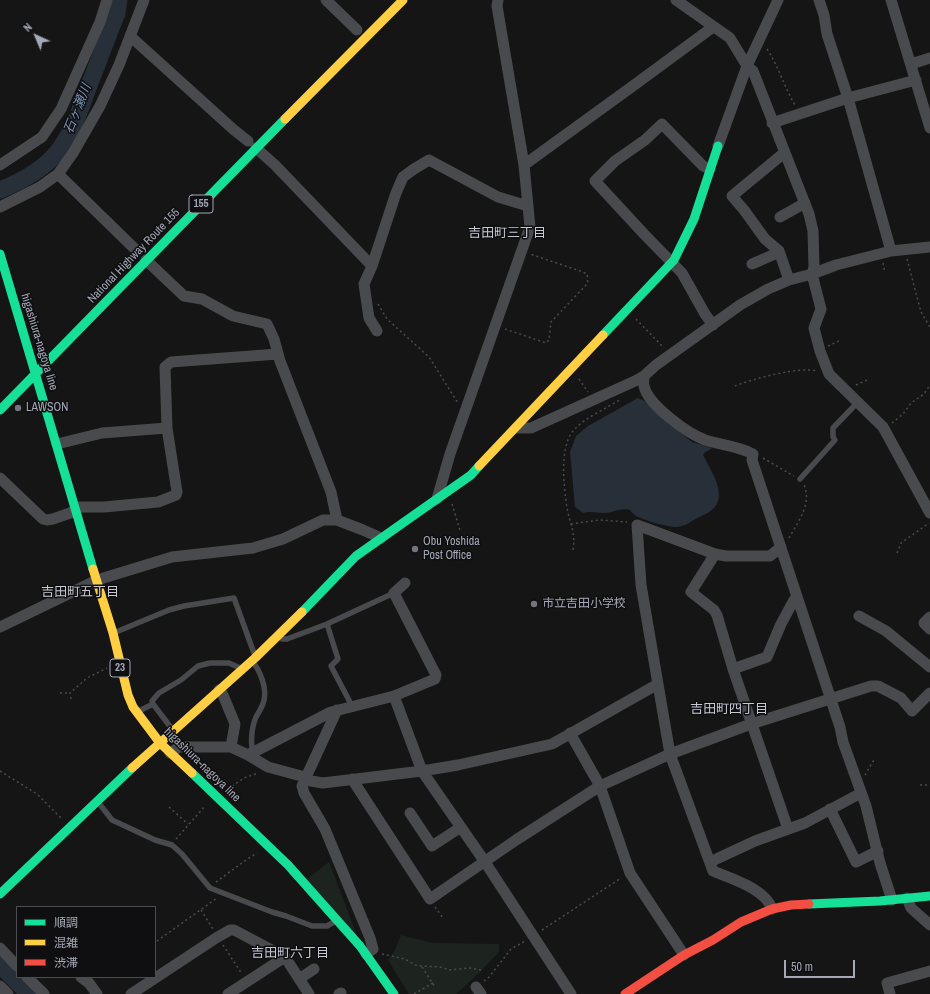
<!DOCTYPE html>
<meta charset="utf-8">
<style>
body{margin:0}
#map{position:relative;width:930px;height:994px;overflow:hidden;background:#151515;font-family:"Archivo Narrow","Noto Sans JP",sans-serif}
canvas{display:block}
.legend{position:absolute;left:16px;top:906px;width:140px;height:72px;box-sizing:border-box;background:#0f0f11;border:1px solid #4b4d53;margin:0;padding:5px 7px;list-style:none;font-size:12px;color:#a5a9b7}
.legend li{display:flex;align-items:center;gap:8px;height:20px}
.legend b{width:20px;border:1px solid #4b4d53}
.north{position:absolute;left:16px;top:16px;width:40px;height:40px;-webkit-text-stroke:3px #0f0f11;paint-order:stroke;rotate:316deg;font-size:11px;font-weight:700;line-height:16px;text-align:center;color:#a5a9b7}
.north::after{content:'';display:block;margin:auto;width:14px;height:18px;background:#a5a9b7;clip-path:polygon(50% 0,100% 100%,50% 72%,0 100%)}
.scale{position:absolute;left:784px;top:960px;width:71px;height:18px;box-sizing:border-box;border:2px solid #a5a9b7;border-top:0;padding-left:5px;font-size:12px;line-height:14px;white-space:nowrap;color:#a5a9b7;-webkit-text-stroke:3px #0f0f11;paint-order:stroke}
</style>
<div id="map">
<canvas width="930" height="994"></canvas>
<ul class="legend">
<li><b style="height:5px;background:#16e098"></b>順調</li>
<li><b style="height:5px;background:#ffcf43"></b>混雑</li>
<li><b style="height:5px;background:#f24e42"></b>渋滞</li>
</ul>
<div class="north">N</div>
<div class="scale">50 m</div>
</div>
<script>
const context = document.querySelector('canvas').getContext('2d');
context.lineJoin = 'round';
function fill(path, color) {
  context.fillStyle = color;
  context.fill(path, 'evenodd');
}
function trace(path, color, width, dash) {
  context.strokeStyle = color;
  context.lineWidth = width;
  context.lineCap = dash ? 'butt' : 'round';
  context.setLineDash(dash || []);
  context.stroke(path);
}
function drawText(font, color, halo, rows, align = 'center') {
  context.font = font + ' "Archivo Narrow","Noto Sans JP",sans-serif';
  context.lineWidth = 3;
  context.setLineDash([]);
  context.textBaseline = 'middle';
  context.strokeStyle = halo;
  context.fillStyle = color;
  for (const [text, x, y, turn = 0] of rows) {
    context.save();
    context.translate(x, y);
    context.rotate((+turn || 0) * Math.PI / 180);
    context.textAlign = isNaN(turn) ? turn : align;
    if (halo) context.strokeText(text, 0, 0);
    context.fillText(text, 0, 0);
    context.restore();
  }
}
fill(new Path2D(`
 M329,862L359,941L307,879Z
 M401,935L433,943L499,944V952L478,974L456,994H409L388,960L394,952Z`), '#1d241f');
fill(new Path2D(`
 M638,398L647,402L669,424L692,442L712,448C709,451 705,451 703,455C715,478 734,505 699,517C691,521 684,528 674,527C665,526 647,521 638,517C634,516 631,509 626,509C619,509 611,513 604,513C596,513 591,511 583,513L575,507L570,452L576,436L588,426Z`), '#272f38');
trace(new Path2D(`
 M0,190C20,182 39,172 54,156C71,137 80,111 88,88C98,63 107,38 117,13L119,0
 M0,965L29,994`), '#272f38', 17);
trace(new Path2D(`
 M767,49C779,67 784,87 795,105
 M907,259L921,312L930,327
 M883,263L885,273
 M378,304L387,319L429,357L458,403
 M636,319L664,348
 M505,329L546,343L549,340L551,322L587,284L588,280L587,274L583,272L530,254
 M828,346L841,340
 M579,379L588,392
 M856,385L869,379
 M735,386C752,379 801,366 817,371
 M892,423L903,414L911,403L924,394L930,385
 M763,458L794,476
 M452,504L460,530
 M571,524L599,520L627,522
 M789,538C798,522 812,504 804,485
 M573,550C576,534 570,524 567,508C564,488 559,448 573,431C584,418 607,408 621,399
 M897,553L901,543L929,523
 M60,693H70
 M71,699L70,693L87,678L107,668
 M0,771L37,794L61,818
 M865,775L875,758
 M920,785H930
 M228,789L244,778L258,773
 M169,807L188,824
 M176,839L205,806
 M216,882L246,860L257,853
 M435,907L443,918
 M201,910L213,929
 M542,930L621,878
 M157,941L217,898
 M223,945L242,974
 M382,954L405,959L415,965L422,966L440,967L450,970L469,968L481,970
 M422,967L435,987
 M484,981L489,977L511,949L525,941
 M414,994L433,983`), '#4b4b50', 1.5, [2, 3]);
trace(new Path2D(`
 M800,479L835,440L833,437V428L858,402
 M327,624L338,659L331,666L352,706
 M116,632L169,610L184,606L234,598L255,656
 M281,638L282,639H287L327,624L394,593
 M252,661C260,670 267,688 264,700C263,706 259,712 256,717C252,726 250,742 253,752
 M153,704L152,701L159,693L181,680L198,666L210,663H229L240,668
 M139,711L153,704L172,729
 M98,802L112,820L155,840L172,845L182,854L210,888L272,912L286,916L312,926H327L334,922`), '#494a4e', 5.5);
trace(new Path2D(`
 M326,0L357,30
 M676,0L730,38L747,66L753,71L809,214L813,231L814,267L812,274L821,309L814,328L820,351L829,374L883,427L930,513
 M819,0L824,15L827,34L848,98L891,251
 M891,0L930,128
 M130,36L234,130L248,141
 M911,64L930,58
 M772,123L848,98L916,80
 M718,146L747,66L778,0
 M256,148L275,165L372,266
 M784,153L732,196L744,210L765,239L779,251L789,280
 M0,165L42,137L61,109L100,22L107,0
 M524,165L637,83L713,27
 M710,169L703,166L662,124L645,140L615,161L595,181L644,234L682,273L705,314L713,325
 M58,174L137,251
 M0,207L40,187L58,174L73,153L100,106L119,65L144,0
 M780,217L805,203
 M146,260L184,296L202,299L233,316L267,324L274,339L280,361L331,492L337,520
 M752,264L775,254L778,250
 M377,331L369,318L364,284L372,266L396,193L403,177L414,169L429,160L498,197L528,206
 M517,428H531L635,381L644,376
 M57,444L102,433L167,428
 M0,478L43,519L47,520L53,519L70,513L80,507H104L158,502L176,495L177,492L167,428L165,367L171,362L278,354
 M437,499L450,454L530,227L524,165L497,6L498,0
 M715,554L691,592L714,610L717,615L733,669L788,829
 M859,616L886,631L930,667
 M930,617L924,623L930,629
 M0,627L97,580L172,557L253,548L283,539L323,520H337L363,530L381,538
 M733,669L767,657L781,624L794,600L797,599
 M219,690L223,695L235,724L231,747
 M394,696L422,771L485,862L571,994
 M337,710L302,786L304,793L325,829L370,938L373,949L366,954
 M570,733L600,786L630,873L684,955
 M170,753L179,747H231L248,755L331,712L394,696L435,679L436,675L394,593L405,583
 M248,755L268,767L305,777
 M352,779L430,899L516,840L600,786L670,754L751,724L871,686H878L901,698L912,711L930,693
 M305,780L323,783L422,771L458,765L552,744L658,684
 M830,809L856,862L878,851
 M410,813L432,846L461,827
 M710,862L755,841L805,823L861,793
 M907,898L911,908L930,925
 M892,900L880,863L866,806L843,742L840,727L752,460L753,454C738,446 721,445 705,440C687,433 648,405 644,386C643,383 644,379 644,376L656,365L740,305L768,289L789,280L812,274L836,265L891,251L930,247
 M772,909C766,889 732,879 713,871L670,754L641,585L637,525L715,554L726,556H770L781,547
 M0,948L17,966
 M27,977L44,994
 M81,977L89,983L97,994
 M299,979L314,969
 M0,986L8,994
 M476,987L481,994
 M131,994L216,938L230,930H234L285,957L309,994
 M228,994L285,957
 M339,994L341,993
 M890,994L887,983L930,971`), '#494a4e', 11);
trace(new Path2D(`
 M0,254L93,569
 M603,335L674,260L694,219L718,146
 M0,410L285,119
 M302,612L356,556L471,475L479,466
 M192,773L288,865L360,946L394,994
 M0,894L132,768
 M809,904L880,901L930,896`), '#16e098', 9);
trace(new Path2D(`
 M285,119L403,0
 M479,466L603,335
 M93,569L113,633L128,695L133,707L160,743L192,773
 M132,768L255,658L302,612`), '#ffcf43', 9);
trace(new Path2D(`
 M625,994L684,955L713,940L741,922L772,909L791,905L809,904`), '#f24e42', 9);
for (const [x, y, r, color] of [
 [18,408,4,"#73757e"],
 [415,549,4,"#73757e"],
 [534,604,4,"#73757e"]
]) {
  const dot = new Path2D();
  dot.arc(x, y, r, 0, 2 * Math.PI);
  context.fillStyle = color;
  context.fill(dot);
  trace(dot, '#0f0f11', 1.5);
}
for (const [x, y, w] of [
 [201,204,24],
 [120,668,20]
]) {
  const box = new Path2D();
  box.roundRect(x - w / 2, y - 9, w, 18, 3);
  context.fillStyle = '#0f0f11';
  context.fill(box);
  trace(box, '#a5a9b7', 1);
}
drawText('bold 11px', '#a5a9b7', null, [
 ["155",201,204],
 ["23",120,668]
]);
drawText('12px', '#a5a9b7', '#0f0f11', [
 ["National Highway Route 155",134,256,-46],
 ["higashiura-nagoya line",39,342,73],
 ["higashiura-nagoya line",202,765,44]
]);
drawText('12px', '#a5a9b7', '#0f0f11', [
 ["LAWSON",26,408],
 ["Obu Yoshida",423,542],
 ["Post Office",423,556],
 ["市立吉田小学校",542,604]
], 'left');
drawText('italic 13px', '#7994b5', '#0f0f11', [
 ["石ヶ瀬川",78,109,-68]
]);
drawText('13px', '#c6c8d3', '#0f0f11', [
 ["吉田町三丁目",507,234],
 ["吉田町五丁目",80,593],
 ["吉田町四丁目",729,710],
 ["吉田町六丁目",290,954]
]);
</script>
